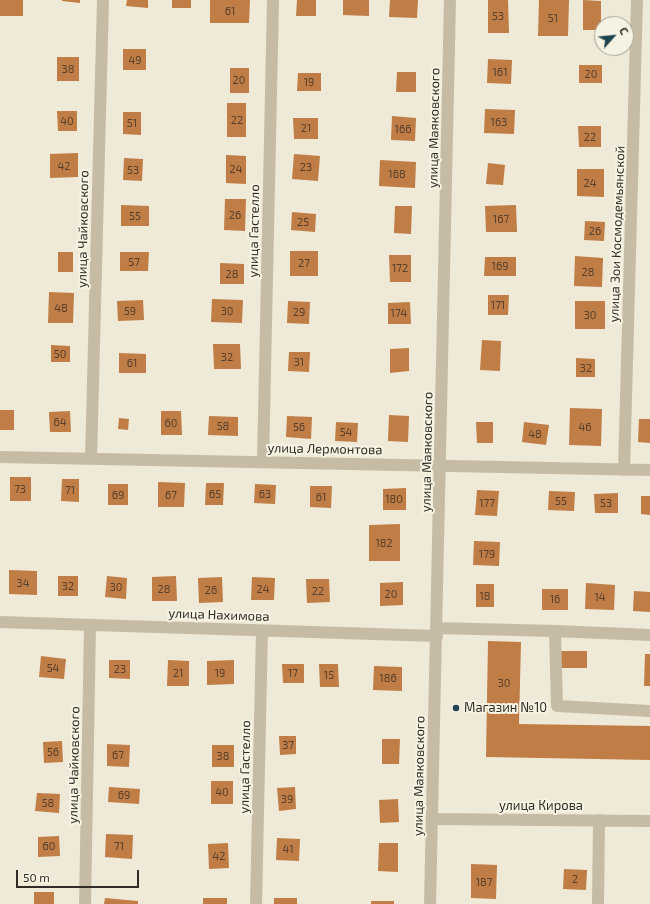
<!DOCTYPE html>
<meta charset="utf-8">
<style>
body{margin:0}
#map{position:relative;width:650px;height:904px;overflow:hidden;background:#efe9d8;font-family:"Exo 2",sans-serif}
canvas{display:block}
.north{position:absolute;left:594px;top:16px;width:40px;height:40px;box-sizing:border-box;background:#f7f3e3;border:1px solid #a8a397;border-radius:50%;rotate:63deg;font-size:11px;font-weight:700;line-height:16px;text-align:center;color:#322c26}
.north::after{content:'';display:block;margin:auto;width:14px;height:18px;background:#1e4351;clip-path:polygon(50% 0,100% 100%,50% 72%,0 100%)}
.scale{position:absolute;left:16px;top:870px;width:123px;height:18px;box-sizing:border-box;border:2px solid #322c26;border-top:0;padding-left:5px;font-size:12px;line-height:14px;white-space:nowrap;color:#322c26;-webkit-text-stroke:3px #f7f3e3;paint-order:stroke}
</style>
<div id="map">
<canvas width="650" height="904"></canvas>
<div class="north">С</div>
<div class="scale">50 m</div>
</div>
<script>
const context = document.querySelector('canvas').getContext('2d');
context.lineJoin = 'round';
function fill(path, color) {
  context.fillStyle = color;
  context.fill(path, 'evenodd');
}
function trace(path, color, width, dash) {
  context.strokeStyle = color;
  context.lineWidth = width;
  context.lineCap = dash ? 'butt' : 'round';
  context.setLineDash(dash || []);
  context.stroke(path);
}
function drawText(font, color, halo, rows, align = 'center') {
  context.font = font + ' "Exo 2",sans-serif';
  context.lineWidth = 4;
  context.setLineDash([]);
  context.textBaseline = 'middle';
  context.strokeStyle = halo;
  context.fillStyle = color;
  for (const [text, x, y, turn = 0] of rows) {
    context.save();
    context.translate(x, y);
    context.rotate((+turn || 0) * Math.PI / 180);
    context.textAlign = isNaN(turn) ? turn : align;
    if (halo) context.strokeText(text, 0, 0);
    context.fillText(text, 0, 0);
    context.restore();
  }
}
fill(new Path2D(`
 M0,0H23V16H0Z
 M62,0H80V3L62,1Z
 M127,0H148V8L126,6Z
 M172,0H191V8H172Z
 M210,0H250L249,23H210Z
 M297,0H316V16H296Z
 M343,0H369V16L343,15Z
 M390,0H418L417,18L389,17Z
 M488,0H508L509,33H488Z
 M539,0H569L568,36H538Z
 M583,0L601,1V30H583Z
 M123,49H146V70H123Z
 M57,57H79V81H57Z
 M488,59L512,60L511,84L487,83Z
 M579,65H602V83H579Z
 M230,68H249V93H230Z
 M397,72H416V92H396Z
 M298,73H321V91H297Z
 M227,103H246V137H227Z
 M485,109L515,110L514,134L484,133Z
 M57,111H77V131H58Z
 M123,112H141V135L123,134Z
 M392,116L416,118L415,141L391,140Z
 M293,118H318V139H294Z
 M578,126H601V147H579Z
 M78,153V177L50,178V154Z
 M294,154L320,156L318,181L292,179Z
 M226,155L246,156V184L226,183Z
 M124,158L143,159L142,181L123,180Z
 M380,160L416,162L415,188L379,186Z
 M488,163L505,165L503,185L486,184Z
 M577,169H604V197L577,196Z
 M225,199H246L245,231L224,230Z
 M121,205L149,206V226H121Z
 M516,205L517,232H486L485,206Z
 M395,206H412L411,234L394,233Z
 M292,212L316,214L315,232L291,230Z
 M585,221L605,222L604,241L584,240Z
 M290,251H318V276H290Z
 M58,252H73V272H58Z
 M120,252H149L148,271H120Z
 M389,255H411V282H390Z
 M575,256L603,258L602,287L574,286Z
 M485,257H516V276H484Z
 M220,263L244,264V284H220Z
 M49,292L74,293L73,323H48Z
 M488,295H509L508,315H488Z
 M212,299L243,300L242,323L211,322Z
 M143,300L144,320L118,321L117,301Z
 M288,301L310,302L309,324L287,323Z
 M575,301H605V329H575Z
 M410,302L411,324H388V303Z
 M482,340L501,341L500,371L480,370Z
 M213,344H240L241,369H214Z
 M51,345L70,346V362H51Z
 M409,348V371L390,373V349Z
 M289,352H310L309,372L288,371Z
 M119,353L146,354V373H119Z
 M576,358L595,359V377H576Z
 M570,408L602,409L601,446L569,445Z
 M0,410H14V430H0Z
 M70,411L71,432H50L49,412Z
 M161,411H181L182,435H161Z
 M389,415L409,416L408,442L388,441Z
 M209,416L238,417V436L208,435Z
 M287,416L312,417L311,439L286,437Z
 M119,418L129,419L128,430L118,429Z
 M639,419H650V443L638,442Z
 M336,422L358,423L357,442L335,441Z
 M476,422H493V443H477Z
 M524,422L549,425L546,445L522,442Z
 M10,477H31V501H10Z
 M62,479H79V502L61,501Z
 M158,482L185,483L184,507H158Z
 M206,483H224L223,505H205Z
 M108,484H128V505H108Z
 M255,484L276,485L275,504L254,503Z
 M310,486H332L331,508L310,507Z
 M406,488V510H383V489Z
 M477,490L499,491L497,516L475,515Z
 M549,491L575,492L574,511L548,510Z
 M618,493V513H595L594,494Z
 M641,496H650V515L641,514Z
 M400,524V561H369V525Z
 M474,541L500,542L499,566L473,565Z
 M9,570L37,571V595L9,594Z
 M58,576H78V596H58Z
 M107,576L127,578L126,599L105,597Z
 M176,576L177,601H152V577Z
 M222,577L223,602L199,603L198,578Z
 M252,577L275,578L274,600H251Z
 M306,579H329L330,602L307,603Z
 M403,582V605L380,606V583Z
 M586,583L615,585L614,610L585,609Z
 M476,584H494V607H476Z
 M542,589H568V610H542Z
 M634,591L650,592V612L633,611Z
 M488,641L521,642L519,724L650,726V760L486,757Z
 M560,651H587V668H560Z
 M645,654H650V686H644Z
 M41,656L66,659L64,679L39,677Z
 M109,660H130V679L109,678Z
 M168,660L189,661V686H167Z
 M234,660V684L207,685V661Z
 M282,664H304V683H283Z
 M319,664H338L339,687H320Z
 M374,666L402,667V691L373,690Z
 M279,736H296V754L280,755Z
 M382,739H400L399,764H382Z
 M62,741L63,762L44,763L43,742Z
 M107,744L130,745L129,767L107,766Z
 M212,745H234V767H212Z
 M211,781H233V804H211Z
 M109,787L140,789L139,804L108,802Z
 M295,787L296,809L279,811L277,788Z
 M37,793L60,794L59,813L35,811Z
 M398,799L399,822L380,823L379,800Z
 M106,834L133,835L132,859L105,857Z
 M59,836L60,856L38,857V837Z
 M277,838L300,839L299,861L276,860Z
 M228,843L229,868L209,869L208,844Z
 M379,843H398V872L378,871Z
 M471,864L497,865L496,899L471,898Z
 M564,869L587,870L586,890L563,889Z
 M34,892H54V904H34Z
 M105,898L138,901V904H104Z
 M203,898H227V904H203Z
 M274,898H297V904H274Z
 M371,901H394V904H371Z`), '#c07d45');
trace(new Path2D(`
 M0,457L650,470
 M91,459L103,0
 M263,462L273,0
 M624,470L637,0
 M0,622L437,636
 M437,628L555,631L557,706L650,711
 M555,631L650,635
 M432,819L650,821
 M85,904L90,626
 M256,904L262,631
 M430,904L450,0
 M598,904L599,820`), '#c6bba5', 12);
for (const [x, y, r, color] of [
 [456,708,4,"#1e4351"]
]) {
  const dot = new Path2D();
  dot.arc(x, y, r, 0, 2 * Math.PI);
  context.fillStyle = color;
  context.fill(dot);
  trace(dot, '#f7f3e3', 1.5);
}
drawText('11px', '#56402e', null, [
 ["61",230,11],
 ["53",498,16],
 ["51",553,18],
 ["49",135,60],
 ["38",68,69],
 ["161",500,72],
 ["20",591,74],
 ["20",239,80],
 ["19",309,82],
 ["22",237,120],
 ["40",67,121],
 ["163",499,122],
 ["51",132,123],
 ["21",306,128],
 ["166",403,129],
 ["22",590,137],
 ["42",64,166],
 ["23",306,167],
 ["24",236,169],
 ["53",133,170],
 ["168",397,174],
 ["24",590,183],
 ["26",235,215],
 ["55",135,216],
 ["167",501,219],
 ["25",303,222],
 ["26",595,231],
 ["57",134,262],
 ["27",304,263],
 ["169",500,266],
 ["172",400,268],
 ["28",588,272],
 ["28",232,274],
 ["171",498,305],
 ["48",61,308],
 ["59",130,311],
 ["30",227,311],
 ["29",299,312],
 ["174",399,313],
 ["30",590,315],
 ["50",60,354],
 ["32",227,357],
 ["31",299,362],
 ["61",132,363],
 ["32",586,368],
 ["64",60,422],
 ["60",171,423],
 ["58",223,426],
 ["56",299,427],
 ["46",585,427],
 ["54",346,432],
 ["48",535,434],
 ["73",20,489],
 ["71",70,490],
 ["65",215,494],
 ["63",265,494],
 ["69",118,495],
 ["67",171,495],
 ["61",321,497],
 ["180",394,499],
 ["55",561,501],
 ["177",487,503],
 ["53",606,503],
 ["182",384,543],
 ["179",487,554],
 ["34",23,583],
 ["32",68,586],
 ["30",116,587],
 ["28",164,589],
 ["24",263,589],
 ["26",211,590],
 ["22",318,591],
 ["20",391,594],
 ["18",485,596],
 ["14",600,597],
 ["16",555,599],
 ["54",53,668],
 ["23",120,669],
 ["21",178,673],
 ["19",220,673],
 ["17",293,673],
 ["15",329,675],
 ["186",388,678],
 ["30",504,683],
 ["37",288,745],
 ["56",53,752],
 ["67",118,755],
 ["38",223,756],
 ["40",222,792],
 ["69",124,795],
 ["39",287,799],
 ["58",48,803],
 ["60",49,846],
 ["71",119,846],
 ["41",288,849],
 ["42",219,856],
 ["2",575,879],
 ["187",484,882]
]);
drawText('13px', '#322c26', '#f7f3e3', [
 ["улица Маяковского",434,128,-89],
 ["улица Чайковского",83,229,-89],
 ["улица Гастелло",254,231,-89],
 ["улица Зои Космодемьянской",617,234,-88],
 ["улица Лермонтова",325,449,1],
 ["улица Маяковского",427,452,-89],
 ["улица Нахимова",219,615,2],
 ["улица Чайковского",74,765,-89],
 ["улица Гастелло",245,767,-89],
 ["улица Маяковского",419,776,-89],
 ["улица Кирова",541,806]
]);
drawText('13px', '#322c26', '#f7f3e3', [
 ["Магазин №10",464,708]
], 'left');
</script>
